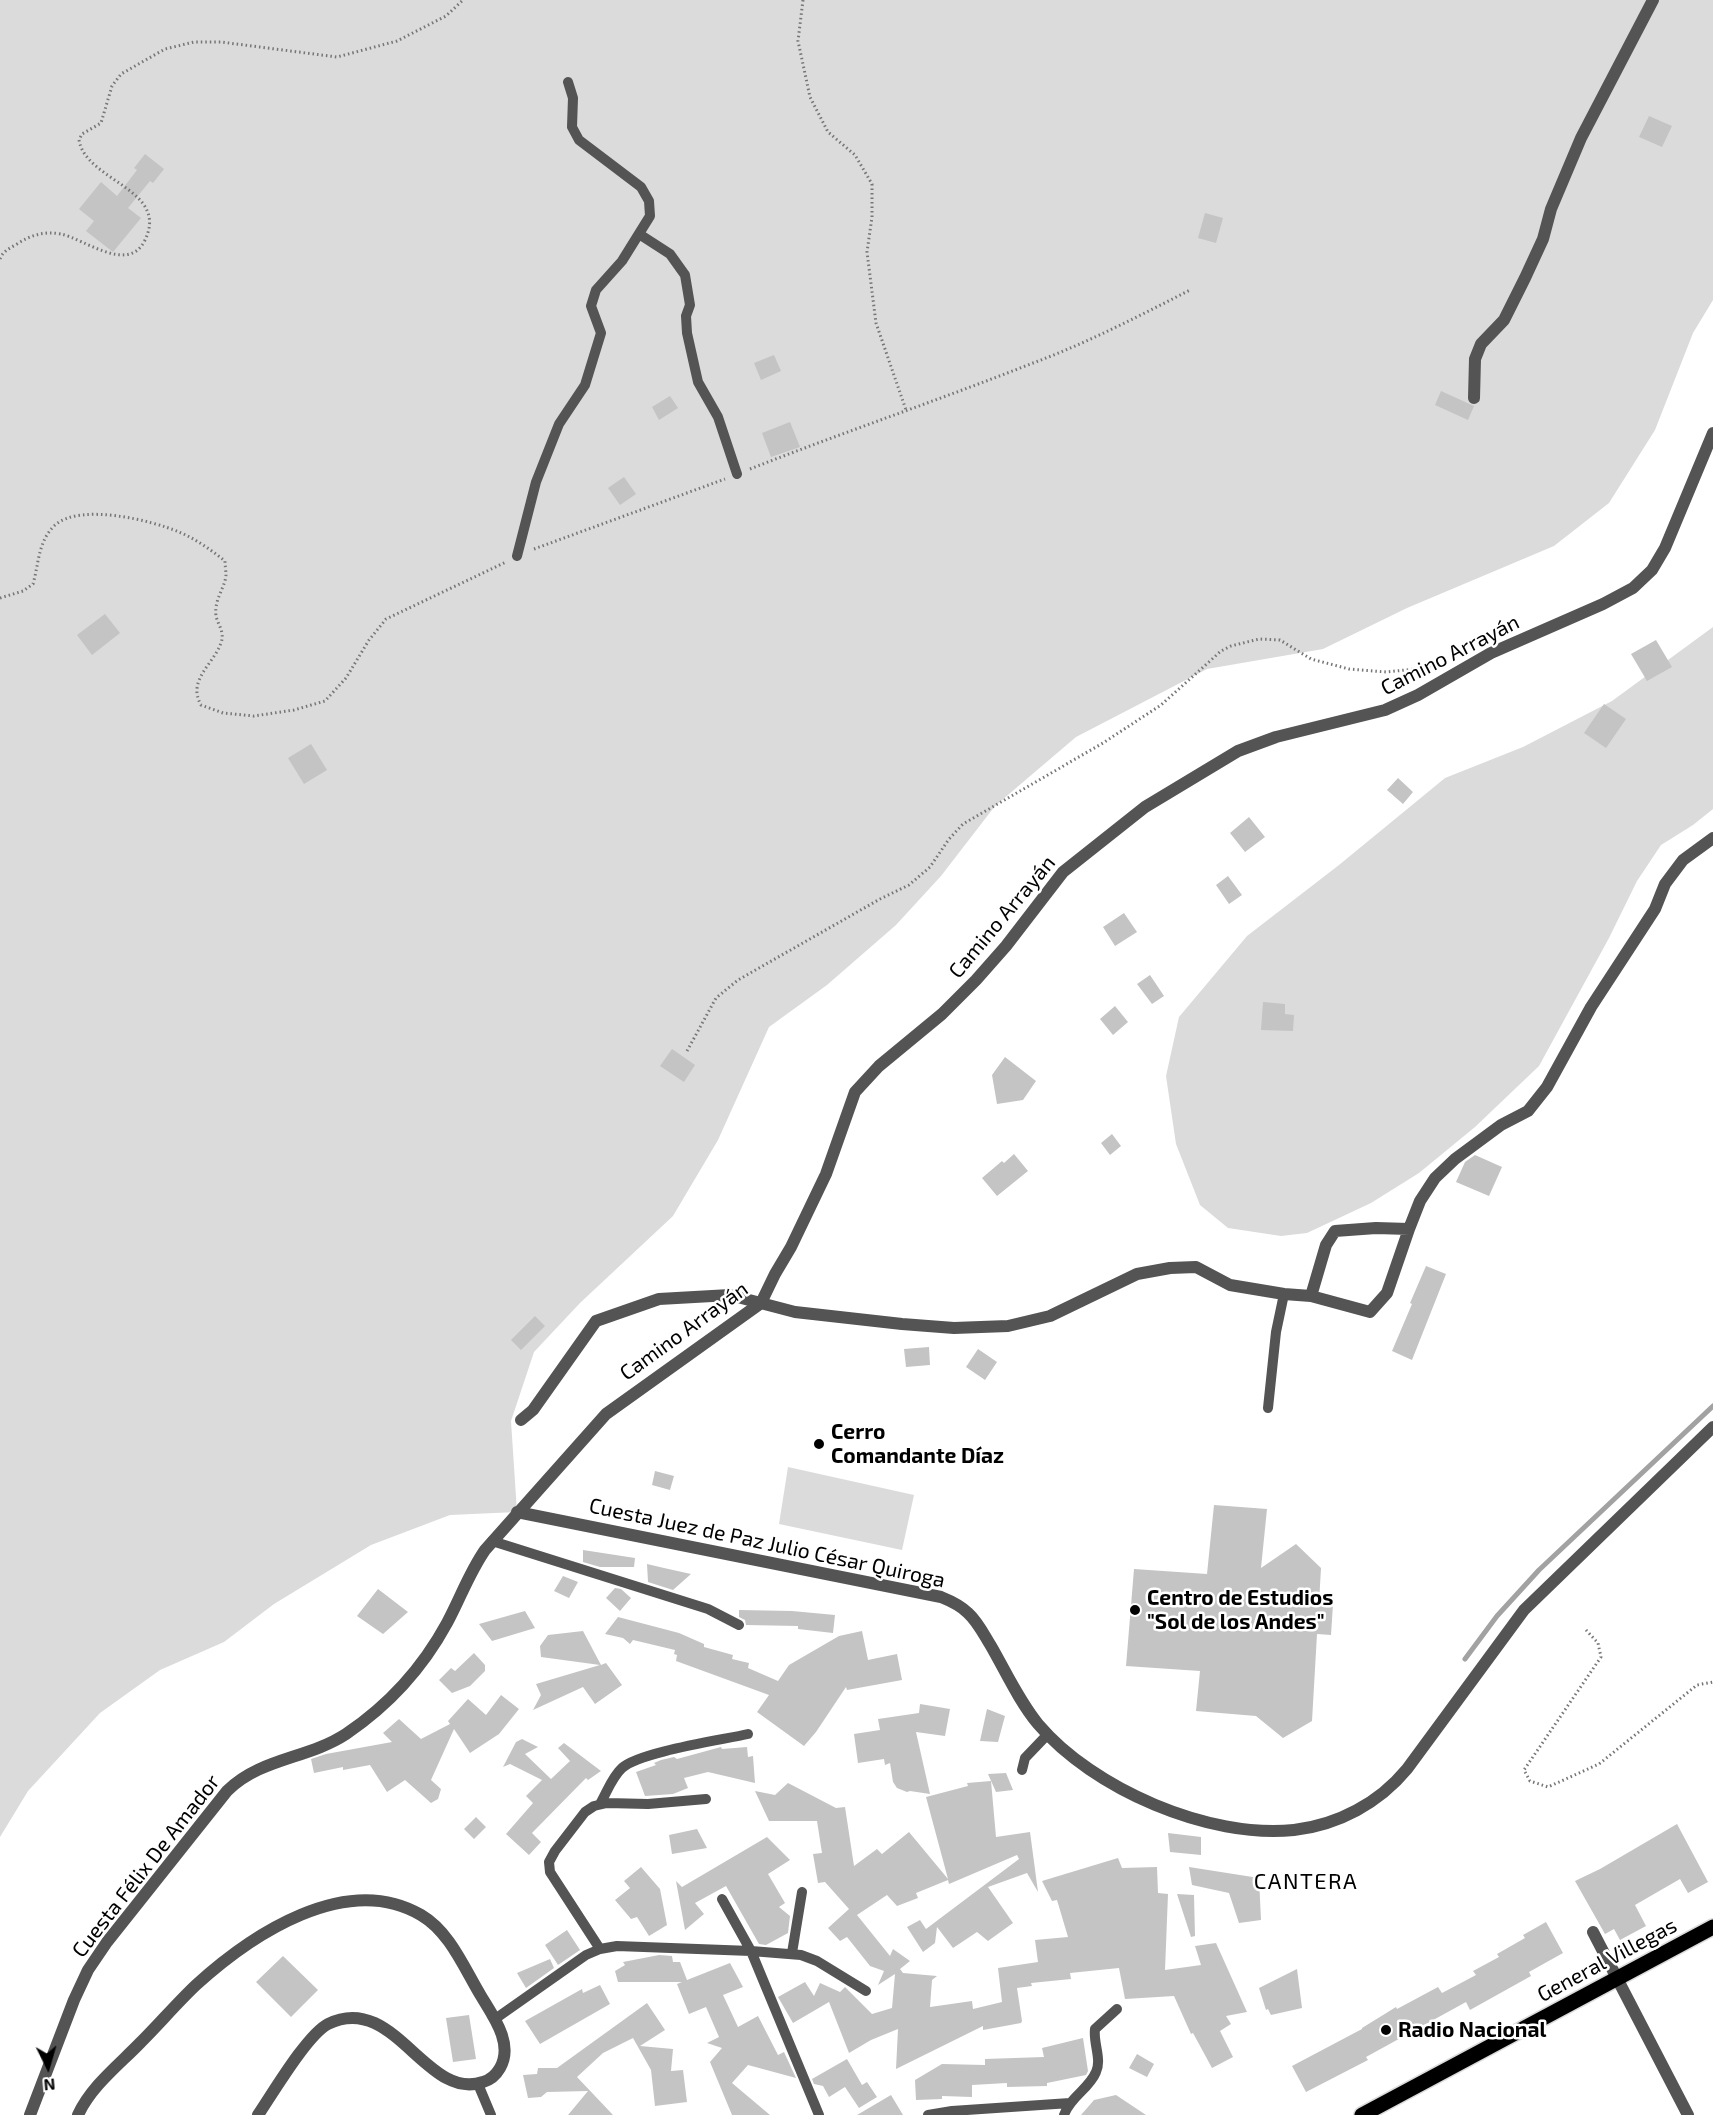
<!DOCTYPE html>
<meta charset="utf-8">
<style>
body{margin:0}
#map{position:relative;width:1713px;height:2115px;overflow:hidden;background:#fff;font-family:"Exo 2",sans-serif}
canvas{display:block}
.north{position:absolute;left:18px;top:2037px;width:60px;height:60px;-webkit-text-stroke:4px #fff;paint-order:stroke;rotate:175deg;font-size:16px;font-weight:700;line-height:24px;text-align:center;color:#000}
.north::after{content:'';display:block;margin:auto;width:21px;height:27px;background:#000;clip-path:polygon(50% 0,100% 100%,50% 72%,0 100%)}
</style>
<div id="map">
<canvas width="1713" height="2115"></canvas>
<div class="north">N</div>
</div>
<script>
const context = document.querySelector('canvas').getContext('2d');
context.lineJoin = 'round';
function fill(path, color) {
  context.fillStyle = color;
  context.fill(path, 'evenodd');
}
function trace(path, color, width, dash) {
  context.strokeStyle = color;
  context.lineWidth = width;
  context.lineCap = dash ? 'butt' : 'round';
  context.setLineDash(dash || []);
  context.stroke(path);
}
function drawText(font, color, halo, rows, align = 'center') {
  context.font = font + ' "Exo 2",sans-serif';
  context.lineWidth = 5;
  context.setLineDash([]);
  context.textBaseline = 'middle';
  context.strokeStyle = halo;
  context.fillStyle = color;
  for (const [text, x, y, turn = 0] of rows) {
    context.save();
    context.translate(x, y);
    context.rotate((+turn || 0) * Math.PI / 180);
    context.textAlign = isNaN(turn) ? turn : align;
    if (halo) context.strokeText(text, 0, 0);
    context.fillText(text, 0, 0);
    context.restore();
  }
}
fill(new Path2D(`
 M0,0H1713V300L1693,333L1655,430L1609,503L1554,546L1407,608L1323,649L1207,669L1076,737L995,806L941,876L896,925L827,985L769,1027L718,1140L673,1216L580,1303L534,1352L511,1421L517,1512L450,1515L371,1545L274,1604L224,1642L160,1670L100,1713L28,1791L0,1837Z
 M1713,627V809L1693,825L1661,845L1637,881L1609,938L1539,1066L1475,1127L1419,1173L1371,1203L1307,1233L1281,1236L1228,1228L1200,1205L1176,1144L1166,1076L1179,1017L1247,936L1339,865L1445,778L1523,747L1612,701Z
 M788,1467L914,1495L902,1550L779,1524Z`), '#dbdbdb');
trace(new Path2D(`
 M1465,1659L1497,1616L1539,1570L1713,1406`), '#a2a2a2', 5);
fill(new Path2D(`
 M1649,116L1672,126L1662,147L1639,137Z
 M145,154L164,169L153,183L150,181L128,208L141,218L113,252L86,231L94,221L79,209L101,182L117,196L137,170L134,168Z
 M1205,213L1223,218L1216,243L1198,238Z
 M774,355L781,371L761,380L754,363Z
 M1441,391L1474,406L1468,420L1435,405Z
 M670,396L678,408L659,420L652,407Z
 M790,422L800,447L771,457L762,433Z
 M624,477L636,494L620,505L608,488Z
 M105,614L120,633L92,655L77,635Z
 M1656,640L1672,667L1647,681L1631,654Z
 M1604,704L1626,719L1606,748L1584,733Z
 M311,744L327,770L304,784L288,758Z
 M1398,778L1413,792L1403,804L1387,790Z
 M1249,817L1265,837L1245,852L1230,833Z
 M1228,876L1242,895L1229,904L1216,885Z
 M1124,913L1137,932L1115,946L1103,927Z
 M1150,975L1164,996L1152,1004L1137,984Z
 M1263,1002L1285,1004V1014L1294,1015L1293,1031L1261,1030Z
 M1115,1006L1128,1022L1113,1035L1100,1019Z
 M672,1049L695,1065L684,1082L660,1066Z
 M1005,1057L1036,1081L1023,1100L997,1104L992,1075Z
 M1112,1134L1121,1146L1110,1155L1101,1143Z
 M1014,1154L1028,1171L997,1196L982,1178L1002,1161L1004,1163Z
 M1475,1155L1502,1167L1489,1196L1456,1182L1465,1162Z
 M1426,1266L1446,1274L1412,1360L1392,1351L1412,1304L1410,1303Z
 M535,1316L545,1326L521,1350L511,1340Z
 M929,1347L930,1365L906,1367L904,1349Z
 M978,1349L997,1362L985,1380L966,1367Z
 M655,1471L674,1476L670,1490L652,1485Z
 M1214,1505L1267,1509L1261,1568L1296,1544L1321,1568L1319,1603L1333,1604L1331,1635L1317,1634L1312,1721L1283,1738L1256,1716L1196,1711L1200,1671L1126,1666L1134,1569L1207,1574Z
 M583,1550L635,1558L634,1567H600L583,1562Z
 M647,1564L664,1568L691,1574L673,1590L648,1582Z
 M563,1576L578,1582L569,1598L554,1591Z
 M615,1588L621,1589L631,1598L620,1611L606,1598Z
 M378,1589L408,1612L383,1634L357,1616Z
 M739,1610L792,1611L835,1615L833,1633L798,1629V1626L746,1625L745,1620L739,1617Z
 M525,1611L535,1628L492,1641L479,1624Z
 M618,1617L679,1633L704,1644V1647L733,1655L732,1659L749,1663L748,1668L778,1681L789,1665L839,1636L862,1631L868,1660L897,1654L902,1680L847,1690L846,1687L816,1732L804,1746L757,1712L769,1695L676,1661L677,1655L674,1654L675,1650L633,1640L630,1644L623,1638L605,1634Z
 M583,1631L601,1665L606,1663L622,1685L595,1704L583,1687L533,1710L541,1695L536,1684L600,1665L541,1657L540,1646L548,1635Z
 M474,1653L485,1665V1671L470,1686L452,1693L439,1680L451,1668L455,1671Z
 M501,1695L519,1709L499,1734L470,1753L454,1729L431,1780L441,1789L438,1799L431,1803L405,1780L387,1792L370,1765L343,1770V1767L314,1773L311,1759L326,1754L392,1742L383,1733L399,1719L421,1739L450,1724L448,1721L468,1699L486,1715Z
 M920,1704L950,1709L945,1736L916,1732L930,1794L910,1791L907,1792L897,1788L893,1782L890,1763L885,1765L884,1759L858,1763L854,1734L880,1730L878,1719L919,1713Z
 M987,1709L1005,1716L998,1742L980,1741Z
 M522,1739L538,1747L525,1754L551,1779L570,1761L558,1748L564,1743L601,1771L588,1780L586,1778L532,1833L541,1842L529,1855L506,1834L533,1803L526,1796L542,1780L510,1764L503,1767L516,1742Z
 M721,1747L722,1749L747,1747L748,1757L753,1756L755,1783L708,1772L684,1778L688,1788L673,1794L645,1796L636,1772L656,1765L654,1763L661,1760L674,1757L677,1759Z
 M1006,1773L1013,1790L996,1792L988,1774Z
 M991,1781L996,1837L1030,1832L1038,1892L1027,1873L988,1887L1013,1923L988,1941L977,1932L953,1948L937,1927L935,1943L923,1952L907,1927L920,1920L926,1929L1019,1859L1017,1855L949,1884L948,1880L916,1893L918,1898L897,1906L887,1895L857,1915L890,1956L893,1949L910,1961L900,1969L903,1973L937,1976L932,1980L930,2007L972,2001L973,2009L1002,2002L998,1968L1038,1962L1035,1940L1068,1937L1057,1900L1052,1901L1042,1881L1118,1858L1122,1868L1157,1867L1158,1893L1168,1894L1165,1970L1201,1965L1195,1946L1216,1943L1247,2012L1226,2016L1231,2024L1220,2031L1233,2057L1212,2068L1193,2033L1191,2034L1174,1996L1125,1999L1119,1968L1070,1973L1071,1979L1031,1983L1032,1986L1017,1988L1022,2021L1021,2023L983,2030V2026L896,2069L898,2029L871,2040L849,2053L829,2002L793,2023L778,1997L805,1982L814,1996L820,1983L840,1992L845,1987L872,2014L892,2008L895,1974L878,1985L884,1971L870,1966L847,1937L840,1941L828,1928L849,1909L825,1882L818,1883L813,1854L822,1853L817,1821H769L755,1791L775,1795L788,1783L836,1808L845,1807L854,1866L877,1849L882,1854L909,1832L948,1879L926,1797L968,1786L967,1783Z
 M476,1817L486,1827L474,1839L464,1829Z
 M1677,1824L1708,1882L1688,1893L1680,1879L1635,1905L1646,1926L1620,1940L1614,1929L1605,1934L1575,1881L1600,1869Z
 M697,1829L707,1848L672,1854L669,1835Z
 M1168,1833L1201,1837V1855L1170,1852Z
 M767,1837L790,1860L768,1874L785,1903L779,1907L790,1916L788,1933L766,1945L759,1944L726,1886L695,1903L704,1914L685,1930L676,1881L682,1887Z
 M641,1867L660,1889L667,1925L649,1936L637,1917L631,1919L615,1900L630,1888L624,1881Z
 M1189,1867L1259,1878L1261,1920L1239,1923L1229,1893L1192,1885Z
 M1177,1894L1194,1895L1195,1936L1191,1937Z
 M1546,1922L1563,1953L1529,1972L1531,1976L1470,2010L1466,2002L1366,2057L1368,2060L1306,2092L1292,2066L1362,2029V2028L1396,2007L1397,2009L1438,1987L1442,1993L1476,1975L1473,1971L1499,1957L1497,1954L1525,1938L1523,1935Z
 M567,1930L580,1950L558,1965L545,1945Z
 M659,1955L672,1956L673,1962H680L687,1980L730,1963L743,1987L723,1995L738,2027L758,2016L778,2055L784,2052L796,2078L748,2065L732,2083L770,2115H732L710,2062L722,2048L707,2043L719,2037L706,2007L689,2014L677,1984L682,1982H618L615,1971L625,1965L623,1962Z
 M283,1956L318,1990L291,2017L256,1982Z
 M550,1959L554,1968L526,1988L517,1973Z
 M1297,1969L1302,2008L1271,2015L1268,2009L1266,2010L1259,1988Z
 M600,1985L610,2004L540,2044L525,2021L582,1989L583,1993Z
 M647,2003L665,2030L640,2046L673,2049L671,2071L683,2070L687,2102L655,2106L651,2070L633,2038L603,2053L577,2077L613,2115H568L588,2091L547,2092L541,2097L528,2098L523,2075L537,2074L538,2068H557Z
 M469,2015L476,2059L453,2062L446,2018Z
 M1083,2038L1088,2071L1086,2075L1047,2083V2086L1007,2087V2083L972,2085V2097L942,2096V2099L916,2100L915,2080L942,2064L985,2065V2059L1044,2057L1042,2048Z
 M1137,2054L1154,2064L1147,2077L1129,2068Z
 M847,2059L862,2085L867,2082L877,2097L859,2108L845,2087L829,2097L823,2086L814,2084L812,2079Z
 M891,2095L903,2115H857Z
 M1116,2095L1146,2115H1081L1094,2100Z`), '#c4c4c4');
const primary = new Path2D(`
 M1362,2115L1713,1927`);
trace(primary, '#dbdbdb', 18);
trace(new Path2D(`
 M803,0L798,41L810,97L828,132L855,155L872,184V217L867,252L876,323L906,410
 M0,259C3,251 10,248 17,244C31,235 44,231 61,234C84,239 127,273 144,242C172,189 86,182 79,140L82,134L101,123L112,86L121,74L165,49L194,42H221L337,57L397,41L446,16L463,0
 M750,469C844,432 939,400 1033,363C1087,343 1139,316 1190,290
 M534,549L725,479
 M0,598L23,591L33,584C39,563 38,541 55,525C80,503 151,520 179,532C196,539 211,550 225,561C225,566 226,571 226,575C225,588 214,599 216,616C218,625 225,632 221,643C213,665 187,680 201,705L223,713L254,716L294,710L325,701L346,678L369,640L386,619L506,562
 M687,1051L716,998L738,980L880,899L909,885L930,867L949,839L963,824L1103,743L1161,705L1221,651L1231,646L1259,639L1280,640L1311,659L1349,669L1386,672L1435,667
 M1586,1630L1598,1643L1601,1657L1524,1770L1530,1781L1548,1787L1599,1764L1697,1685L1713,1682`), '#767676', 3, [1.5, 3]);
trace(new Path2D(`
 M639,234L670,254L685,275L690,305L686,316L687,333L698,382L718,417L737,474
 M517,556L536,482L559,424L585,385L601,333L591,306L596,290L622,261L650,216L649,201L641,187L579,140L572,127L573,98L568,82
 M1268,1408L1276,1332L1284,1294
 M492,1541L708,1609L739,1625
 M1022,1770L1025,1758L1048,1734
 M600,1804C607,1792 612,1777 622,1768C639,1752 722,1740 748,1734
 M722,1899L751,1951L819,2115
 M600,1949L550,1872L549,1862L555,1851L585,1812L594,1806L607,1803L648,1804L706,1799
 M792,1953L802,1892
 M495,2019L586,1955L600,1949L617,1946L751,1951L801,1955L817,1961L866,1991
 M478,2084L491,2115
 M928,2115L952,2111L1070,2103
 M1064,2115C1070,2097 1089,2089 1096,2072C1102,2059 1093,2043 1095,2029L1117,2009`), '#545454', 10);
trace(new Path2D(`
 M1474,398L1475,359L1481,344L1504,320L1525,278L1543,239L1551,209L1581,138L1653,0
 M1409,1229L1420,1201L1435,1178L1455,1159L1501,1125L1528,1111L1547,1087L1591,1007L1655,909L1665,884L1683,860L1713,838
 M521,1420L533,1410L596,1321L659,1299L730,1295L795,1312L902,1324L954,1328L1008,1326L1050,1316L1137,1274L1170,1268L1196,1267L1230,1285L1284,1294L1311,1296L1370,1312L1387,1293L1409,1229L1376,1228L1335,1231L1326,1245L1311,1296
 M1593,1932L1688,2115`), '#545454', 12);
trace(new Path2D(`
 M517,1512L941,1597C951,1601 960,1605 968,1613C978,1622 984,1635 991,1646C1006,1672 1019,1701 1038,1724C1093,1789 1209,1839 1294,1830C1338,1825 1379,1803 1407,1769L1524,1610L1713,1427
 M30,2115L74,2000L88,1970L107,1942L227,1791C260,1758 308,1759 346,1734C389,1705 422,1669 447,1623C460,1599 469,1573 485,1550L606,1414L761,1303L775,1274L791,1247L826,1174L855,1092L879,1066L942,1014L976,980L1006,946L1063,872L1145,807L1238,751L1276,737L1385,710L1418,695L1491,653L1603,604L1633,588L1652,570L1665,548L1713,433
 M78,2115C91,2086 120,2064 141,2042C160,2023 177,2003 196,1985C251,1935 346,1871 421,1915C450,1932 464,1968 481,1996C493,2016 514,2044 500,2068C496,2075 490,2080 483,2082C426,2102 394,1991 328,2024C307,2035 273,2093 258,2115`), '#545454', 12);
trace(primary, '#000', 15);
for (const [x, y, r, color] of [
 [819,1444,6,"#000"],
 [1135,1610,6,"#000"],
 [1386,2030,6,"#000"]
]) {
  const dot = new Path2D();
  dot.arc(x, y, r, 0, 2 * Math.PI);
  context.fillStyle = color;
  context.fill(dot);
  trace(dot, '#fff', 2);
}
drawText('21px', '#000', '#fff', [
 ["Camino Arrayán",1450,655,-27],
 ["Camino Arrayán",1002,917,-50],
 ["Camino Arrayán",684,1331,-36],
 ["Cuesta Juez de Paz Julio César Quiroga",767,1543,12],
 ["Cuesta Félix De Amador",146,1866,-52],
 ["General Villegas",1607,1960,-28]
]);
drawText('bold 21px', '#000', '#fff', [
 ["Cerro",831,1432],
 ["Comandante Díaz",831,1456],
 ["Centro de Estudios",1147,1598],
 ["\"Sol de los Andes\"",1147,1622],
 ["Radio Nacional",1398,2030]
], 'left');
context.letterSpacing = '1.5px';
drawText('22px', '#000', '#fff', [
 ["CANTERA",1306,1882]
]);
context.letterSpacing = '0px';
</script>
